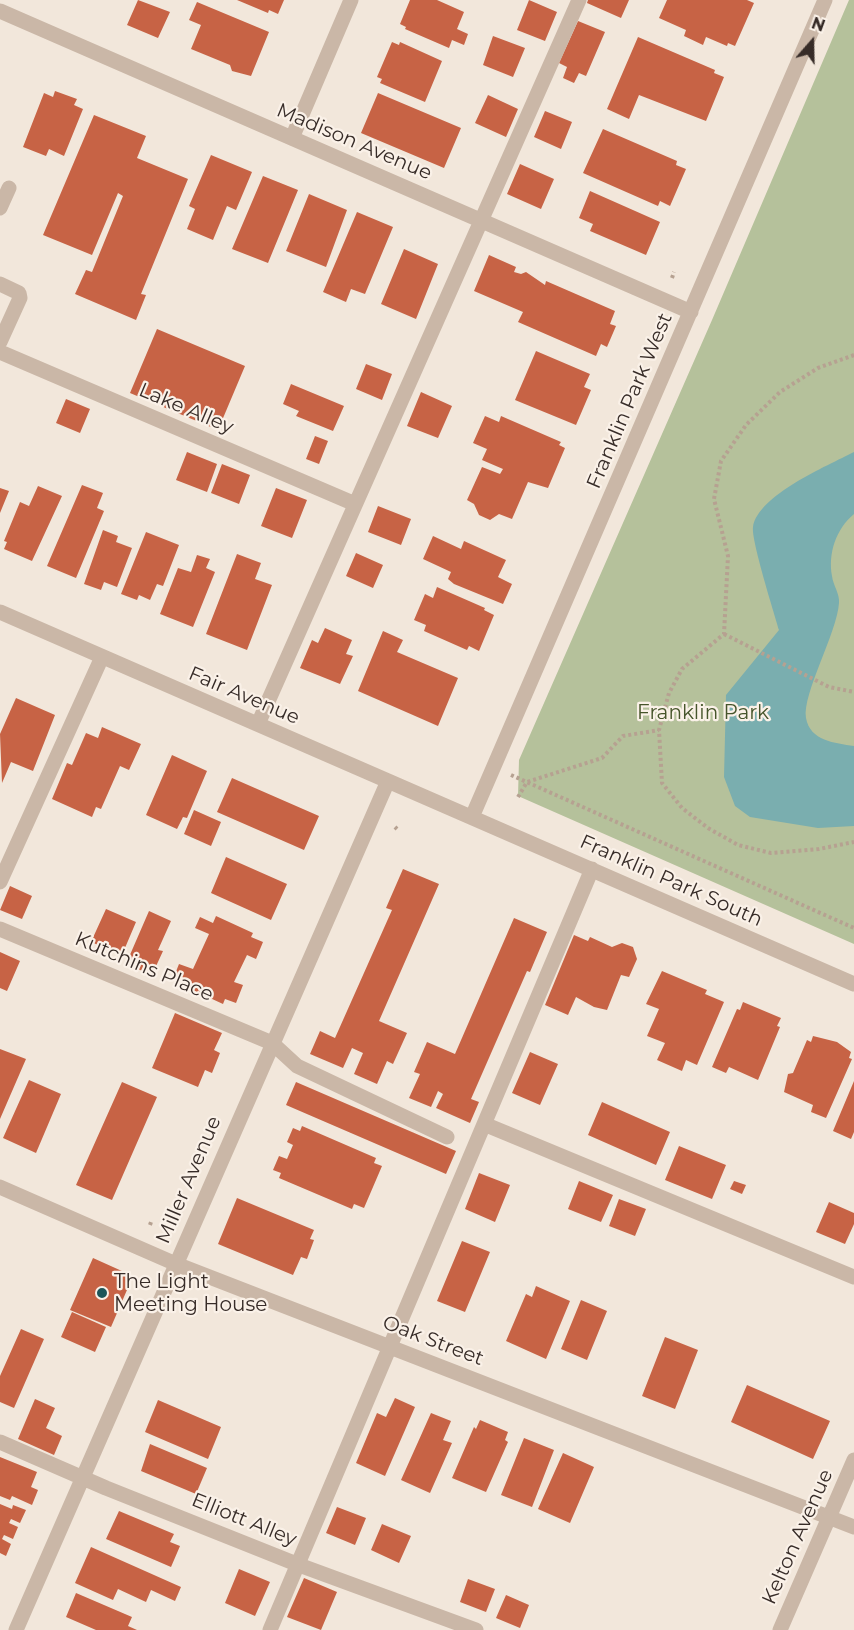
<!DOCTYPE html>
<style>
body{margin:0}
#map{position:relative;width:854px;height:1630px;overflow:hidden;background:#f2e7db;font-family:Montserrat,sans-serif}
canvas{display:block}
.north{position:absolute;left:782px;top:12px;width:60px;height:60px;-webkit-text-stroke:4px #faf1e8;paint-order:stroke;rotate:20deg;font-size:16px;font-weight:700;line-height:24px;text-align:center;color:#372c28}
.north::after{content:'';display:block;margin:auto;width:21px;height:27px;background:#372c28;clip-path:polygon(50% 0,100% 100%,50% 72%,0 100%)}
</style>
<div id="map">
<canvas width="854" height="1630"></canvas>
<div class="north">N</div>
</div>
<script>
const context = document.querySelector('canvas').getContext('2d');
context.lineJoin = 'round';
function fill(path, color) {
  context.fillStyle = color;
  context.fill(path, 'evenodd');
}
function trace(path, color, width, dash) {
  context.strokeStyle = color;
  context.lineWidth = width;
  context.lineCap = dash ? 'butt' : 'round';
  context.setLineDash(dash || []);
  context.stroke(path);
}
function drawText(font, color, halo, rows, align = 'center') {
  context.font = font + ' Montserrat,sans-serif';
  context.lineWidth = 4.5;
  context.setLineDash([]);
  context.textBaseline = 'middle';
  context.strokeStyle = halo;
  context.fillStyle = color;
  for (const [text, x, y, turn = 0] of rows) {
    context.save();
    context.translate(x, y);
    context.rotate((+turn || 0) * Math.PI / 180);
    context.textAlign = isNaN(turn) ? turn : align;
    if (halo) context.strokeText(text, 0, 0);
    context.fillText(text, 0, 0);
    context.restore();
  }
}
fill(new Path2D(`
 M849,0H854V944L518,796L519,760L712,320Z`), '#b5c19b');
fill(new Path2D(`
 M854,452V514C836,529 828,553 832,576C833,585 840,594 839,603C837,633 802,694 806,718C810,741 835,743 854,746V826L818,828L750,817L735,806L724,777L726,695L779,630C774,612 751,540 753,527C758,495 827,466 854,452Z`), '#7aaeaf');
fill(new Path2D(`
 M138,0L170,12L158,38L127,25Z
 M237,0H284L278,14L269,10L268,13Z
 M410,0H437L464,12L457,29L468,34L464,45L452,40L449,48L405,29L406,27L400,24Z
 M529,0L557,12L545,41L517,30Z
 M588,0H629L621,18L587,3Z
 M667,0H747L754,3L735,46L728,43L727,46L706,37L703,45L684,36L686,30L659,18Z
 M197,2L269,32L251,76L232,71L230,65L191,49L201,25L189,20Z
 M578,21L605,32L586,76L579,73L574,83L563,78L567,67L559,63Z
 M493,36L525,48L513,77L483,65Z
 M638,37L715,70L714,73L724,77L706,121L639,95L629,119L607,109Z
 M392,42L399,45L400,42L442,61L425,102L380,83L382,79L377,77Z
 M55,91L77,99L74,105L83,109L64,156L49,149L46,156L23,147L44,93L53,97Z
 M378,93L461,128L444,168L361,133Z
 M488,95L518,109L506,137L475,123Z
 M545,111L572,122L561,149L534,137Z
 M94,115L146,136L137,158L188,179L141,294L146,295L136,320L75,294L86,270L92,272L123,196L118,193L92,255L43,235Z
 M603,129L677,161L676,165L686,169L670,206L660,201L658,206L583,173Z
 M211,155L252,172L236,210L227,206L213,240L187,229L195,209L189,206Z
 M520,164L554,179L541,209L507,194Z
 M263,176L298,190L268,263L232,249Z
 M590,191L660,222L646,255L590,231L593,224L579,218Z
 M309,194L347,210L326,267L286,251Z
 M357,212L393,227L365,294L351,289L346,302L323,292Z
 M404,249L438,264L416,319L381,304Z
 M489,255L516,267L514,272L521,274L526,272L545,285L546,281L615,311L610,324L616,326L607,347L601,344L596,356L518,322L523,312L474,291Z
 M157,329L245,366L218,430L130,393Z
 M536,351L590,374L584,387L591,390L576,425L515,400Z
 M366,364L392,374L382,400L356,389Z
 M291,384L344,406L333,431L296,416L299,411L283,404Z
 M421,392L452,406L438,438L407,426Z
 M66,399L90,409L80,433L56,423Z
 M485,416L499,422L501,416L561,442L559,445L565,448L548,488L528,482L512,519L499,514L490,520L479,515L474,504L467,500L482,467L500,474L503,469L482,460L487,449L473,443Z
 M315,436L328,441L319,464L306,459Z
 M187,452L217,464L207,492L176,480Z
 M222,464L250,475L239,504L211,493Z
 M82,485L103,493L97,508L104,511L76,578L47,566Z
 M38,486L62,496L32,561L4,549L7,542L4,541L20,502L29,506Z
 M0,488L9,491L0,513Z
 M276,488L307,500L292,538L261,526Z
 M378,506L411,519L401,545L368,532Z
 M103,530L118,536L116,542L132,548L117,587L104,582L101,590L84,584Z
 M146,532L179,545L163,586L157,584L150,600L139,595L137,600L121,594Z
 M433,536L461,549L464,541L506,560L498,577L512,584L503,604L454,584L448,579L451,572L423,559Z
 M356,553L383,565L373,588L346,576Z
 M237,554L261,563L255,579L272,585L247,650L206,634Z
 M197,555L210,559L206,568L215,572L193,627L160,614L178,568L191,572Z
 M437,587L485,608L484,610L494,615L479,651L469,646L467,650L424,631L426,625L414,620L425,594L433,598Z
 M325,628L352,640L346,654L353,656L340,684L300,668L312,640L318,643Z
 M383,631L403,640L397,652L458,678L438,726L358,691Z
 M16,698L55,715L33,771L11,762L2,783L0,734Z
 M102,727L141,744L129,770L120,766L101,809L96,807L92,817L52,799L67,763L72,765L86,733L98,738Z
 M172,755L207,771L187,818L183,817L177,829L146,815Z
 M232,778L319,816L304,850L217,812Z
 M194,810L221,822L211,846L184,834Z
 M226,857L287,884L271,920L211,893Z
 M403,869L439,884L379,1021L407,1033L393,1064L387,1061L377,1084L354,1074L363,1053L352,1048L343,1068L310,1054L320,1031L335,1038L392,910L386,908Z
 M10,886L32,896L22,919L0,910Z
 M106,909L136,922L122,955L91,942Z
 M149,911L171,921L158,950L163,951L152,975L126,964Z
 M216,916L253,933L251,937L263,942L256,959L247,955L234,982L243,985L236,1003L225,999L223,1004L186,987L189,980L175,974L179,964L193,969L209,934L195,928L200,917L213,923Z
 M514,918L547,932L530,972L527,971L471,1099L479,1102L470,1123L436,1108L443,1094L438,1091L431,1107L409,1098L420,1074L414,1072L427,1042L455,1054Z
 M574,935L588,941L590,937L612,947L622,943L633,947L637,959L629,977L621,975L607,1010L594,1007L576,997L568,1015L545,1005Z
 M0,952L20,961L7,991L0,988Z
 M662,971L707,990L705,994L724,1002L697,1065L686,1060L682,1071L657,1060L665,1043L647,1036L659,1009L646,1004Z
 M743,1002L781,1018L777,1026L780,1027L758,1080L729,1067L726,1073L712,1067L737,1009L740,1010Z
 M175,1013L222,1033L214,1050L220,1053L212,1073L205,1070L198,1087L152,1068Z
 M813,1036L837,1042L851,1052L849,1058L852,1059L826,1118L811,1112L813,1105L784,1092L788,1074L793,1073L807,1040L811,1042Z
 M0,1049L26,1059L0,1119Z
 M530,1052L558,1064L540,1105L512,1093Z
 M29,1080L61,1094L36,1153L3,1138Z
 M854,1081V1132L851,1139L833,1131Z
 M122,1082L157,1097L112,1200L76,1185Z
 M296,1082L456,1151L446,1174L286,1105Z
 M602,1102L670,1132L656,1165L588,1135Z
 M302,1126L376,1158L374,1163L382,1166L364,1208L354,1204L352,1209L279,1178L281,1173L273,1170L279,1156L287,1159L293,1145L287,1142L293,1128L300,1131Z
 M679,1146L726,1165L712,1199L665,1180Z
 M479,1173L510,1185L495,1222L465,1209Z
 M579,1181L613,1195L601,1222L568,1209Z
 M734,1181L746,1185L742,1194L730,1189Z
 M237,1198L314,1230L310,1239L314,1240L307,1259L301,1257L293,1275L218,1244Z
 M619,1199L646,1209L635,1236L609,1226Z
 M829,1202L854,1213V1224L845,1244L816,1232Z
 M462,1241L490,1252L465,1312L437,1301Z
 M93,1258L133,1276L111,1327L70,1310Z
 M536,1286L570,1301L546,1359L506,1341L526,1294L532,1297Z
 M581,1300L607,1311L587,1360L561,1349Z
 M72,1312L106,1327L95,1352L61,1337Z
 M21,1329L44,1339L14,1408L0,1402V1376Z
 M665,1337L698,1350L675,1409L642,1396Z
 M747,1385L830,1421L813,1459L731,1422Z
 M395,1398L415,1407L385,1476L356,1463L377,1413L386,1417Z
 M35,1399L55,1408L46,1428L62,1436L54,1455L18,1439Z
 M158,1400L221,1427L208,1459L145,1432Z
 M431,1413L451,1421L443,1440L452,1443L430,1493L401,1480Z
 M480,1420L508,1432L505,1440L508,1442L486,1492L452,1478L474,1427L476,1429Z
 M524,1438L554,1450L532,1507L501,1495Z
 M150,1444L207,1468L196,1494L141,1471Z
 M563,1453L594,1467L570,1523L538,1509Z
 M0,1457L37,1472L31,1487L38,1490L32,1505L12,1496L10,1500L0,1496Z
 M0,1504L12,1509L13,1505L26,1510L20,1523L11,1519L9,1523L18,1527L13,1539L4,1535L2,1539L11,1544L6,1556L0,1553Z
 M337,1507L366,1518L355,1545L326,1533Z
 M119,1511L174,1534L170,1542L180,1546L171,1567L106,1539Z
 M382,1524L411,1536L399,1563L371,1550Z
 M91,1547L181,1587L175,1601L151,1590L146,1602L118,1589L113,1600L75,1583Z
 M239,1569L270,1582L255,1616L225,1603Z
 M304,1578L337,1592L321,1630L287,1617Z
 M468,1579L495,1589L486,1612L460,1602Z
 M76,1593L132,1617L128,1626L137,1630H96L66,1617Z
 M506,1595L529,1605L520,1628L496,1618Z`), '#c76345');
trace(new Path2D(`
 M672,278L674,272
 M854,355L818,368L780,392L746,425L721,461L714,499L728,556L724,634L682,669L669,693L659,730L662,783L682,808L708,828L738,845L771,853L819,849L854,842
 M724,634L829,687L854,692
 M511,775L854,928
 M518,797L527,782L602,758L623,736L659,730
 M395,827L397,829
 M150,1225L151,1222`), '#b6a191', 4, [3, 3]);
trace(new Path2D(`
 M0,11L691,312
 M292,138L351,0
 M0,208L9,188
 M0,284L19,293L20,298L0,342
 M0,352L355,504
 M0,612L854,984
 M258,724L579,0
 M472,817L825,0
 M0,882L102,657
 M0,929L272,1043L297,1066L447,1137
 M484,1124L854,1277
 M0,1187L176,1264L854,1527
 M0,1442L106,1488L299,1565L476,1630
 M16,1630L388,781
 M270,1630L592,869
 M780,1630L854,1460`), '#cab7a7', 15);
for (const [x, y, r, color] of [
 [102,1293,6,"#1d5559"]
]) {
  const dot = new Path2D();
  dot.arc(x, y, r, 0, 2 * Math.PI);
  context.fillStyle = color;
  context.fill(dot);
  trace(dot, '#faf1e8', 2);
}
drawText('20px', '#372c28', '#faf1e8', [
 ["Madison Avenue",354,142,23],
 ["Franklin Park West",630,401,-67],
 ["Lake Alley",186,409,23],
 ["Fair Avenue",244,696,23],
 ["Franklin Park South",671,881,24],
 ["Kutchins Place",144,967,23],
 ["Miller Avenue",189,1180,-67],
 ["Oak Street",433,1341,21],
 ["Elliott Alley",244,1520,22],
 ["Kelton Avenue",798,1537,-66]
]);
drawText('20px', '#46552b', '#faf1e8', [
 ["Franklin Park",703,713]
]);
drawText('20px', '#372c28', '#faf1e8', [
 ["The Light",114,1282],
 ["Meeting House",114,1305]
], 'left');
</script>
